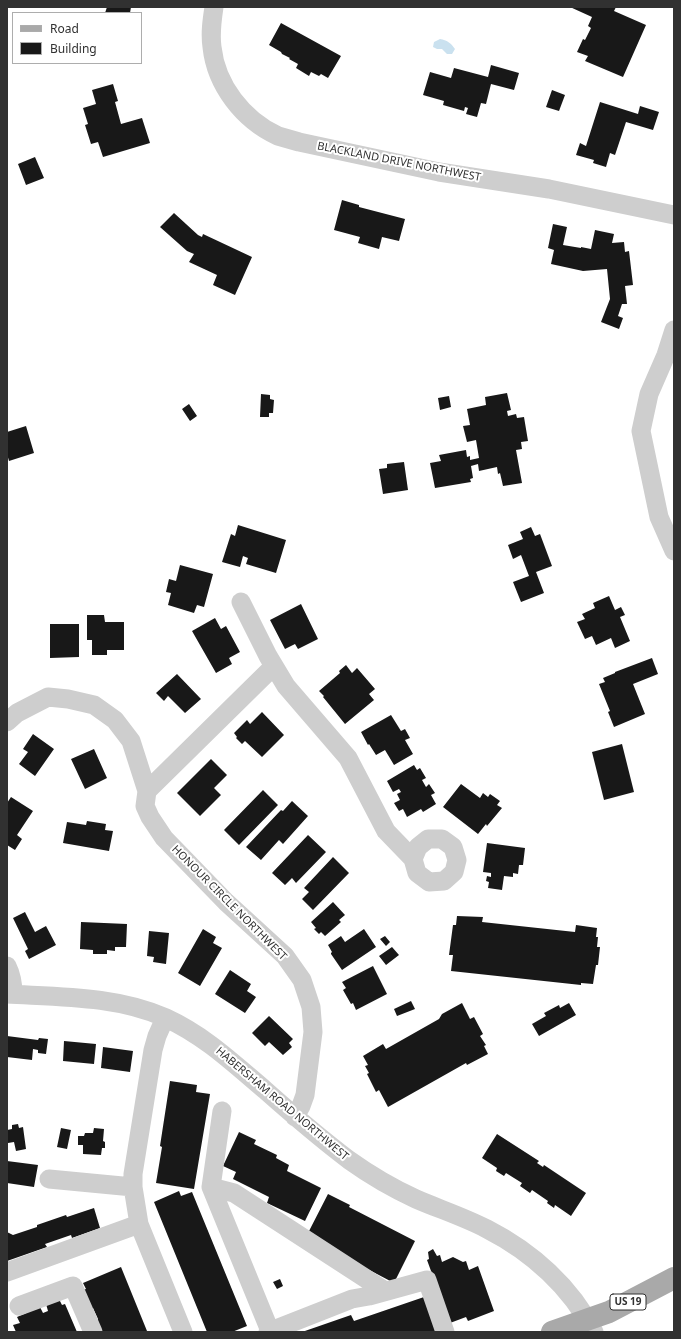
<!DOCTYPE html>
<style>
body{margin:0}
#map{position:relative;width:681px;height:1339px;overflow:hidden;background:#fff;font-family:"Noto Sans",sans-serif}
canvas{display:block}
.frame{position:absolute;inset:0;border:8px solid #313131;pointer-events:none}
.legend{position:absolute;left:12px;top:12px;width:130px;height:52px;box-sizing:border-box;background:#fff;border:1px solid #adadad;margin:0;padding:5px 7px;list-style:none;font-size:12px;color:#313131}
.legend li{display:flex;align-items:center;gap:8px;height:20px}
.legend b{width:20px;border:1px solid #adadad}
</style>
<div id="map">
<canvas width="681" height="1339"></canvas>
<div class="frame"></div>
<ul class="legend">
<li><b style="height:5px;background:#a9a9a9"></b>Road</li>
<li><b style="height:11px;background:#181818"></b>Building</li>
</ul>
</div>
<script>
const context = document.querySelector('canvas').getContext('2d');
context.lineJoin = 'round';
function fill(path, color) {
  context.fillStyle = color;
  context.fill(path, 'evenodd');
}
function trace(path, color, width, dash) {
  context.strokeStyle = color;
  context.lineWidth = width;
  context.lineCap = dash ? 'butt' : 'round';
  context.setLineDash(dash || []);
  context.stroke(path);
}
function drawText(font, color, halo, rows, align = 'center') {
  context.font = font + ' "Noto Sans",sans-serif';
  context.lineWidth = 4;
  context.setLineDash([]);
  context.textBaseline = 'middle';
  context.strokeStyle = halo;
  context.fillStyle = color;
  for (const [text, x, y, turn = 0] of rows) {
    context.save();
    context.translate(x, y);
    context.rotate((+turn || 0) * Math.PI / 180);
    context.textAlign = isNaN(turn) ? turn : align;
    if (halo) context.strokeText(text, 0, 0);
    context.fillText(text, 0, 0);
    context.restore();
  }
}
fill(new Path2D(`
 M440,39C447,40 451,43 455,49L452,54H447L442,49H437L433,47L434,42Z`), '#cae1ef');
fill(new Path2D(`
 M107,7H131L130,13H105Z
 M570,7H616L614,11L646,25L623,77L585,61L588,56L577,52L583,39L585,40L591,28L588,26L592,17Z
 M281,23L341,56L328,78L321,74L319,76L311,72L309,76L296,68L298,64L289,59L290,58L282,54L281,52L269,45Z
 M491,65L519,73L514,90L491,84L486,104L481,103L477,117L466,114L468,108L465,107L464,111L443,105L444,101L423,95L430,72L451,78L454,68L488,77Z
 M113,84L118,101L115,102L121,124L142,118L150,143L103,157L98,142L91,144L85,125L88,124L83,108L96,104L92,90Z
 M552,90L565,95L559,111L546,107Z
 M600,102L638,114L640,106L659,112L653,130L626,122L615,155L610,153L606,167L593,163L594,160L576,155L580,143L586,146Z
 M35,157L44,178L26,185L18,164Z
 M342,200L359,205V207L405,219L399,241L382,237L379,249L358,243L360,237L334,230Z
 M174,213L198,235L202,237L203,234L252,257L235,295L213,285L217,275L189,262L194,254L187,251L160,227Z
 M553,224L567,227L563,245L581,248V247L591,249L595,230L614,234L612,243L624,242L625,252L629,251L633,285L625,286L627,304H622L618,316L623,318L619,329L601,322L610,299L607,269L583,271L551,264L554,250L548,248Z
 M507,393L511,410L507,411L508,416L516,414L517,418L524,417L528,441L521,442L522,449L516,450L522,483L503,486L500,473L498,474L497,467L479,471L478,464L471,466L473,478L470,479L471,482L435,488L430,463L441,461L439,455L466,450L467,457L470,456V460L479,458L476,440L467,442L463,426L470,425L467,409L486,405L485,397Z
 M261,394L270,395V399L274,400L273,413H269V417H260Z
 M449,396L451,407L440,410L438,398Z
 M189,404L197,416L190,421L182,409Z
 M26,426L34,453L9,461L7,454V432Z
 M404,462L408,490L383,494L379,469L387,468V464Z
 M238,525L286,540L276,573L246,564L248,558L243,556L240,567L222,562L231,534L235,536Z
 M531,527L535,536L540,534L552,566L536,572L544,593L521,602L513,582L529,576L521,555L513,559L508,545L523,539L520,532Z
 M180,565L213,574L204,607L197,605L194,613L168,605L171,593L166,592L169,579L176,581Z
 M609,596L615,610L621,607L625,615L620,617L630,641L615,648L611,638L596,645L592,636L585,639L577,622L585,619L582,614L595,608L593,603Z
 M301,604L318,639L298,649L295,644L285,649L270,620Z
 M87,615H104L105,622H124V650H107V655H92V640H87Z
 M215,618L221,629L226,626L240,652L229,658L232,664L216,673L192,631Z
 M50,624H79V657L50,658Z
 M652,658L658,674L633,684L645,714L614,727L608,712L610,711L599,684L605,682L603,678L615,673V672Z
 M346,665L352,673L357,668L375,689L369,694L374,700L345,724L323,697L324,696L319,691L340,673L339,671Z
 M177,674L201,699L185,713L168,696L164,701L156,693Z
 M262,712L284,735L262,757L245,741L242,744L236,738L237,737L234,733L247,720L250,724Z
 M391,715L401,731L405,729L410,738L405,740L413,754L394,765L385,750L376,755L369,744L368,745L361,732Z
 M33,734L54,749L35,776L19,764L28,752L23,749Z
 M622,744L634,792L604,800L592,752Z
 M94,749L107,778L85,789L71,759Z
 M211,759L227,775L214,788L221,795L200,816L177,793Z
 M414,765L417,770L420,768L426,778L422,780L426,787L429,784L435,793L431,795L436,804L423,812L421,809L407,817L403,809L399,811L394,803L400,800L397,794L401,792L399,789L393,792L387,781Z
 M461,784L480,798L483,793L488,797L490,794L500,801L497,805L502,808L487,826L486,824L478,834L443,807Z
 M263,790L278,805L239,845L224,830Z
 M11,797L33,811L17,835L22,839L15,850L7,845V803Z
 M292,801L308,816L283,844L279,840L261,860L246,847L281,810L283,811Z
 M87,821L106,824L105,830L113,831L109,851L63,843L67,822L86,825Z
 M308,835L326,852L296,883L292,878L285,885L272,873Z
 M487,843L525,848L523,865H519L518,874L513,873V877L504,876L502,890L488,888L489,882L486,881L487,876L491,877V873L483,872Z
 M333,857L349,873L313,910L302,899L309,892L304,888Z
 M333,902L345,915L339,920L341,922L325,936L321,932L319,934L314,929L316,928L311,922Z
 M25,912L35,932L46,926L56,945L29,959L25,951L28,949L13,918Z
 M457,916L483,917L482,922L575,932L576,925L597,928L596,937H598L597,947H600L598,965H596L593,984L581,983V985L451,971L453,955H449L453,925H456Z
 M81,922L127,924L126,947H115V951L107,950V954H93V950L80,949Z
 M203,929L216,937L213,943L222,948L200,986L178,973Z
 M364,929L376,947L342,970L331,954V953L332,952L328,945L341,936L345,942Z
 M149,931L169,933L166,964L153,962L154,957L147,956Z
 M385,936L390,942L386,946L380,939Z
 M392,947L399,955L386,965L379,956Z
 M373,966L387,994L356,1010L353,1003L351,1004L343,990L346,988L342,982Z
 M230,970L251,984L247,991L256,997L245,1013L215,994Z
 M411,1001L415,1009L397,1016L394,1009Z
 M462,1003L470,1019L474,1017L483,1034L480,1036L486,1045L484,1046L488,1054L467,1065L466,1063L388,1107L379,1090L376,1092L367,1074L369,1073L365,1066L368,1065L363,1056L383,1044L386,1049L439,1019L442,1014Z
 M569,1003L576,1015L539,1036L532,1024L546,1016L544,1013L559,1005L560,1008Z
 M269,1016L293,1039L289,1043L292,1047L283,1055L269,1042L265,1046L252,1033Z
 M7,1036L38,1040L39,1038L48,1039L46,1054L38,1053V1050L33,1049L32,1060L7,1057Z
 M64,1041L96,1044L94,1064L63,1061Z
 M103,1047L133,1051L130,1072L101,1068Z
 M170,1081L197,1085L196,1092L210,1094L194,1189L156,1183L162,1147L160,1146Z
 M18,1124L19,1128L23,1127L26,1149L16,1151L14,1142L8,1143L7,1130L12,1129V1125Z
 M61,1128L71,1130L67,1149L57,1147Z
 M94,1128L104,1129L103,1141L105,1142V1148H102L101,1155L83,1154V1145H78V1136H84L85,1133H93Z
 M239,1132L256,1140L254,1144L277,1155L276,1158L289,1165L287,1171L321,1188L305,1221L267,1203L269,1197L233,1179L236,1172L223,1166Z
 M497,1134L539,1161L537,1163L543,1167L544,1165L586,1193L571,1216L555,1205L554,1208L547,1203L548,1201L532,1190L530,1193L520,1186L522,1183L506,1173L504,1176L496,1171L497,1168L482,1158Z
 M7,1161L38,1165L34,1187L7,1183Z
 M179,1191L181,1196L192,1192L247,1326L232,1332H207L154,1202Z
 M328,1194L350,1205L349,1207L415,1241L394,1283L339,1254L308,1233Z
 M94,1208L100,1228L72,1238L71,1235L45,1244L47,1247L7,1261V1232L13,1235L37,1227V1225L66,1215L67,1217Z
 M433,1249L437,1256L440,1255L442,1262L453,1257L463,1262L466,1261L469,1270L478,1266L494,1311L468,1321L466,1317L450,1323L427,1260L429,1259L428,1252Z
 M121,1267L147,1331L144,1332H97L98,1319L93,1308L88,1310L80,1291L86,1289L83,1283Z
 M280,1279L283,1286L277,1289L273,1282Z
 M424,1297L436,1332H302L351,1315L354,1321Z
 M59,1299L62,1305L65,1304L77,1332H16L13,1325L20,1323L17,1317L40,1307L43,1313L48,1311L46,1304Z`), '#181818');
trace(new Path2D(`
 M214,7C212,20 210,33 212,47C216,85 243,120 278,136C285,138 292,140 299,142L439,172L549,189L674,215
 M674,330L666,355L649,394L641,431L659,517L674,551
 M241,602L268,656L286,686L348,758L386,831L413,859L417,873L429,882L444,881L454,872L457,860L453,847L442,839H428L418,847L413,859
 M7,722L17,713L48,697L68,699L94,705L115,720L131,741L147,791L145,806L150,817L164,838L226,902L285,956L302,980L311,1007L313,1032L305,1095L301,1106L295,1117
 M147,791L274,666
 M7,966C12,976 13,984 13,994
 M7,994C59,997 118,996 166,1018C205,1036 233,1063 265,1090C292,1114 320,1138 349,1160C370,1175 392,1188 416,1199C439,1209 464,1217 487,1229C532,1252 571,1287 594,1332
 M165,1018L157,1036L153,1050L133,1174V1187L139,1224L183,1332
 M222,1111L211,1187L270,1331
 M49,1179L133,1187
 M211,1187L234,1193L385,1291
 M7,1272L139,1224
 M19,1306L73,1286L93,1332
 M268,1332L352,1299L369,1296L427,1280L445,1332`), '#cecece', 19);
trace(new Path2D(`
 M552,1332L609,1312L674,1278`), '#a9a9a9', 22);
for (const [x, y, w] of [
 [628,1302,36]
]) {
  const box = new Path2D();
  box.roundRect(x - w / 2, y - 8, w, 16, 3);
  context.fillStyle = '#fff';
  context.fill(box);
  trace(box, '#313131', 1);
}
drawText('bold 10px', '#313131', null, [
 ["US 19",628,1302]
]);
drawText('11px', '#313131', '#fff', [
 ["BLACKLAND DRIVE NORTHWEST",399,162,11],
 ["HONOUR CIRCLE NORTHWEST",229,903,45],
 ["HABERSHAM ROAD NORTHWEST",282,1104,40]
]);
</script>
